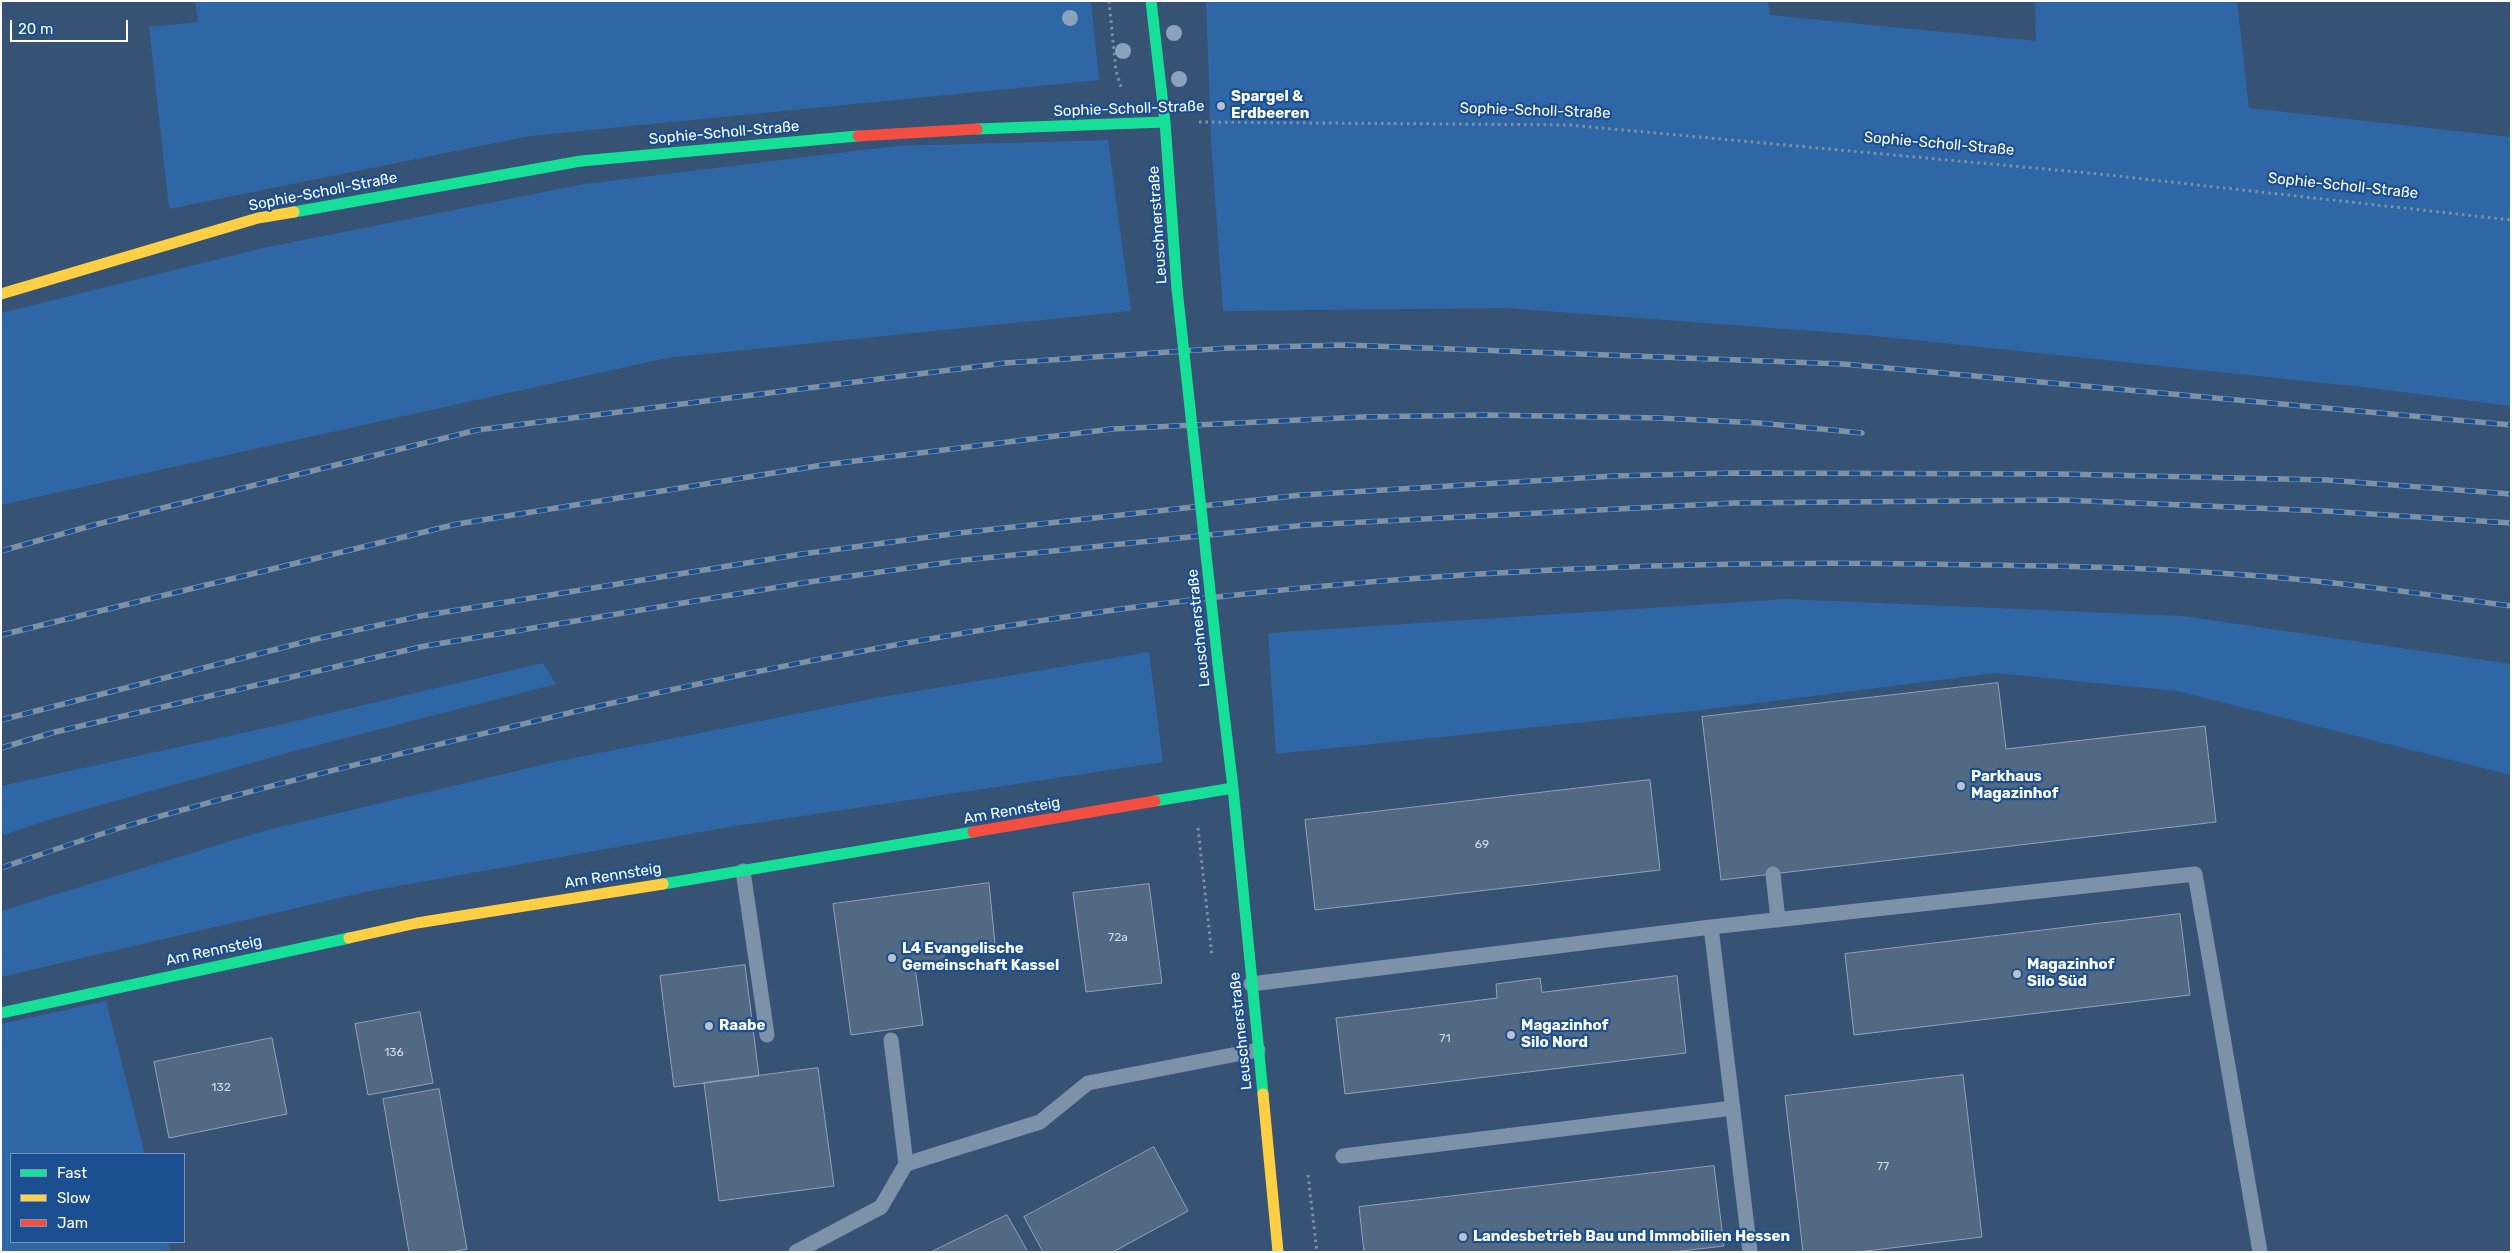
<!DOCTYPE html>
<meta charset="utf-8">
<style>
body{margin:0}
#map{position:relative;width:2512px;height:1253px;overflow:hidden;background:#365274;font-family:Rubik,sans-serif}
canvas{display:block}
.frame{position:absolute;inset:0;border:2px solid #fff;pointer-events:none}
.legend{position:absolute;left:10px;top:1153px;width:175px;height:90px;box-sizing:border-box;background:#1b4f8f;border:1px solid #7695bc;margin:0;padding:6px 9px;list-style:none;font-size:15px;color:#fff}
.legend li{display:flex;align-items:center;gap:10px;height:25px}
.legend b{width:25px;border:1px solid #7695bc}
.scale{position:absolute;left:10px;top:20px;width:118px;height:22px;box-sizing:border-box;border:2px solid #fff;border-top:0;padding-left:6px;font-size:15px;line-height:18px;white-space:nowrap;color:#fff;-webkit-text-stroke:4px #1b4f8f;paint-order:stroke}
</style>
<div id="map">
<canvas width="2512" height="1253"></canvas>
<div class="frame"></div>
<ul class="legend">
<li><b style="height:6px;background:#16e098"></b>Fast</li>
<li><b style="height:6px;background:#ffcf43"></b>Slow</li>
<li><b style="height:6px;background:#f24e42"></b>Jam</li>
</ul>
<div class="scale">20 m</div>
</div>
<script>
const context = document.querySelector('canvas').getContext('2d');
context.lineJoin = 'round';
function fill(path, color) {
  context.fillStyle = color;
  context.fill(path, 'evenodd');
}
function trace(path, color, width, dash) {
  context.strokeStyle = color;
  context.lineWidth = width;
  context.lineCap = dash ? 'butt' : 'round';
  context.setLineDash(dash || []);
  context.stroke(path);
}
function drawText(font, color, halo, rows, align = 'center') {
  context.font = font + ' Rubik,sans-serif';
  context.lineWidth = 4.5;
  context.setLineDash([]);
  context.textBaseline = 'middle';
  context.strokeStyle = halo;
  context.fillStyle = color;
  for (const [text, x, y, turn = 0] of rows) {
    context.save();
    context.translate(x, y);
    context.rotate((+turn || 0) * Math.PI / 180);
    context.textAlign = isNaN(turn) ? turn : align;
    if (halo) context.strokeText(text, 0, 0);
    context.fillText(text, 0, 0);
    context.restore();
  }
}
fill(new Path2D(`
 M195,1H1091L1099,80L530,136L169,209L149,27L198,22Z
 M1206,1H1768L1770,15L2036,41L2035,1H2237L2249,108L2511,137V406L2362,387L1866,335L1505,308L1223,311L1211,142Z
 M1108,140L1131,311L667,358L1,505V313L263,248L584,184L896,146Z
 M1786,599L2183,616L2511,664V775L2177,691L1995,673L1702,710L1276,754L1268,633Z
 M1149,652L1163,762L729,827L365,892L1,977V911L267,830L554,762L876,698Z
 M543,663L556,684L295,751L51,819L1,836V786L270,727Z
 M106,1001L145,1154H11V1242H168L170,1252H1V1024Z`), '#2f66a5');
const building = new Path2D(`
 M1998,683L2006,749L2205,726L2216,822L1721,880L1702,717Z
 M1650,780L1660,870L1315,910L1305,820Z
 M989,883L995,944L944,953V964L915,967L923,1025L851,1035L833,904Z
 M1149,884L1162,983L1086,992L1073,893Z
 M2180,914L2190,995L1854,1035L1845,954Z
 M745,965L759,1076L674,1087L660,976Z
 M1677,976L1686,1053L1345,1094L1336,1018L1497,998L1496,984L1540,978L1542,992Z
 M420,1012L433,1083L368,1095L355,1024Z
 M272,1038L287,1114L169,1138L154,1062Z
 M818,1068L834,1186L719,1201L704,1083Z
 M1963,1075L1982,1237L1858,1252H1803L1785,1096Z
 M439,1089L467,1249L452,1252H409L383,1099Z
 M1154,1147L1188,1211L1113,1252H1043L1024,1217Z
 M1714,1166L1724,1246L1672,1252H1364L1359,1207Z
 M1007,1215L1028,1252H931Z`);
fill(building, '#526984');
trace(building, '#92a2b6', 1);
trace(new Path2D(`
 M1109,1L1116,71L1122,90
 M1199,122L1569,125L2099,174L2511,220
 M1198,828L1212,956
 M1308,1175L1317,1252`), '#7d92a8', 3, [2.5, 4]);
trace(new Path2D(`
 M743,871L767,1035
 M1773,874L1778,920
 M1711,927L1750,1252
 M1251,984L1711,927L2195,874L2260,1252
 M891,1040L906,1164L1040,1122L1088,1083L1258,1050
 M1343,1156L1733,1108
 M796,1252L881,1207L906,1164`), '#7d92a8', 15);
trace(new Path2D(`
 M1151,1L1165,122L1177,289
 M977,129L1165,122
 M294,212L581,161L858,136
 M1218,664L1233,788L1263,1094
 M1155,801L1233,788
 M663,884L973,832
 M1,1013L349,938`), '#16e098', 11);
trace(new Path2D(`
 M1,294L258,218L294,212
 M349,938L417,923L663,884
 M1263,1094L1278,1252`), '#ffcf43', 11);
trace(new Path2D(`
 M858,136L977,129
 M973,832L1155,801`), '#f24e42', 11);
const rail = new Path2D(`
 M1,551L94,525L477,430L1005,363L1229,348L1346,345L1843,364L2511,425
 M1,635L457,524L823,465L1112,429L1362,417L1486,415L1659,418L1759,423L1862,433
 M1,720L320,638L421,616L802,554L959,533L1301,495L1614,476L1732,473L2061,474L2327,480L2511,494
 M1,748L55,732L425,646L809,582L965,560L1306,525L1734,503L2063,500L2325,511L2511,523
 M1,868C42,854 82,840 123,827C245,791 370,761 494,731C701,680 910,638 1121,609C1387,573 1657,560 1925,564C2027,566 2130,566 2231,574C2325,580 2418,593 2511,606`);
trace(rail, '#7e92a7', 5.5);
trace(rail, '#1b4f8f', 4, [11]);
trace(new Path2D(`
 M1177,289L1218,664`), '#16e098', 11);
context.fillStyle = '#8aa2be';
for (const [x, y] of [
 [1070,18],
 [1174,33],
 [1123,51],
 [1179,79]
]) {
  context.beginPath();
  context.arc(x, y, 8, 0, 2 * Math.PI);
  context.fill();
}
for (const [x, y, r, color] of [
 [1221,106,5,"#b9c2ce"],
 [1961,786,5,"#b9c2ce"],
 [892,958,5,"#b9c2ce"],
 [2017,974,5,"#b9c2ce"],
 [709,1026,5,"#b9c2ce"],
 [1511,1035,5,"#b9c2ce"],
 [1463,1237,5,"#b9c2ce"]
]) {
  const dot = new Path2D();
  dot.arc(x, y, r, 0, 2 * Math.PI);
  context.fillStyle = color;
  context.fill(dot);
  trace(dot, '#1b4f8f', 2);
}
drawText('12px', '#d4dae0', null, [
 ["69",1482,845],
 ["72a",1118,938],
 ["71",1445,1039],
 ["136",394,1053],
 ["132",221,1088],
 ["77",1883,1167]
]);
drawText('bold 15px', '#fff', '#1b4f8f', [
 ["Spargel &",1231,97],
 ["Erdbeeren",1231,114],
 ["Parkhaus",1971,777],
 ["Magazinhof",1971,794],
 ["L4 Evangelische",902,949],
 ["Gemeinschaft Kassel",902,966],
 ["Magazinhof",2027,965],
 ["Silo Süd",2027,982],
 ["Raabe",719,1026],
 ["Magazinhof",1521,1026],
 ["Silo Nord",1521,1043],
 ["Landesbetrieb Bau und Immobilien Hessen",1473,1237]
], 'left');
drawText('15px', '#fff', '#1b4f8f', [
 ["Sophie-Scholl-Straße",1129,109,-2],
 ["Sophie-Scholl-Straße",1535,111,2],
 ["Sophie-Scholl-Straße",724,133,-5],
 ["Sophie-Scholl-Straße",1939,144,5],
 ["Sophie-Scholl-Straße",2343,186,6],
 ["Sophie-Scholl-Straße",323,192,-11],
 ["Leuschnerstraße",1158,225,-94],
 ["Leuschnerstraße",1199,628,-96],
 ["Am Rennsteig",1012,811,-10],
 ["Am Rennsteig",613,876,-9],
 ["Am Rennsteig",214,951,-12],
 ["Leuschnerstraße",1241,1031,-96]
]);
</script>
